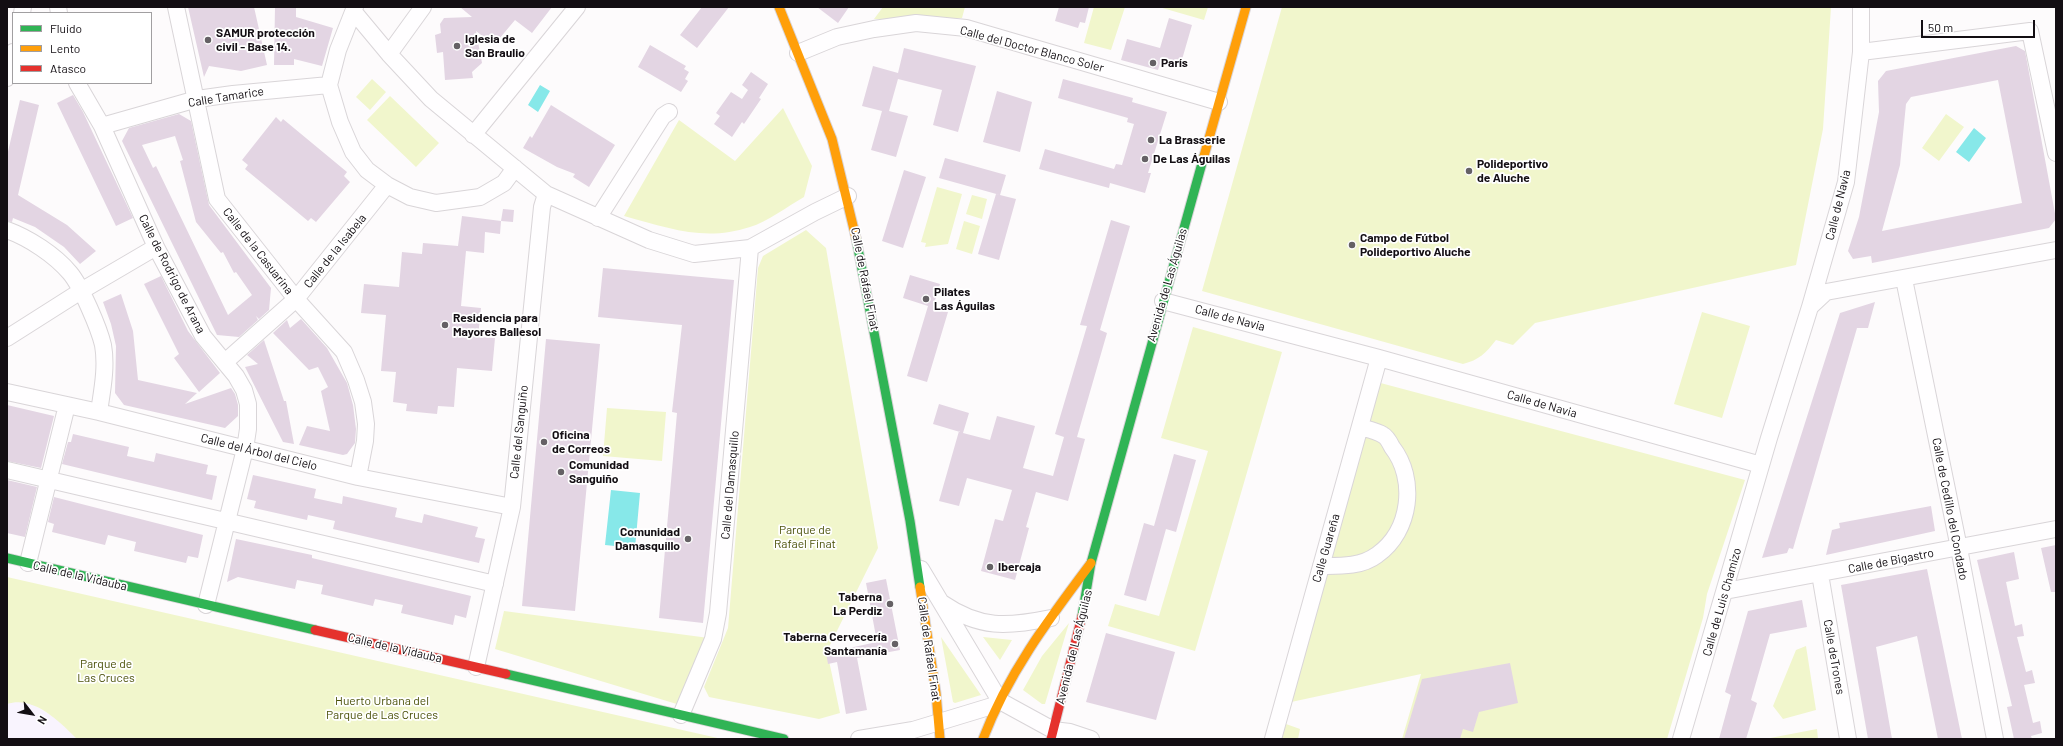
<!DOCTYPE html>
<meta charset="utf-8">
<style>
body{margin:0}
#map{position:relative;width:2063px;height:746px;overflow:hidden;background:#fdfbfc;font-family:Barlow,sans-serif}
canvas{display:block}
.frame{position:absolute;inset:0;border:8px solid #130e13;pointer-events:none}
.legend{position:absolute;left:12px;top:12px;width:140px;height:72px;box-sizing:border-box;background:#fff;border:1px solid #a19fa1;margin:0;padding:5px 7px;list-style:none;font-size:12px;color:#130e13}
.legend li{display:flex;align-items:center;gap:8px;height:20px}
.legend b{width:20px;border:1px solid #a19fa1}
.north{position:absolute;left:12px;top:694px;width:40px;height:40px;-webkit-text-stroke:3px #fff;paint-order:stroke;rotate:121deg;font-size:11px;font-weight:700;line-height:16px;text-align:center;color:#130e13}
.north::after{content:'';display:block;margin:auto;width:14px;height:18px;background:#130e13;clip-path:polygon(50% 0,100% 100%,50% 72%,0 100%)}
.scale{position:absolute;left:1921px;top:20px;width:114px;height:18px;box-sizing:border-box;border:2px solid #130e13;border-top:0;padding-left:5px;font-size:12px;line-height:14px;white-space:nowrap;color:#130e13;-webkit-text-stroke:3px #fff;paint-order:stroke}
</style>
<div id="map">
<canvas width="2063" height="746"></canvas>
<div class="frame"></div>
<ul class="legend">
<li><b style="height:5px;background:#30b455"></b>Fluido</li>
<li><b style="height:5px;background:#ff9f0a"></b>Lento</li>
<li><b style="height:5px;background:#e5322d"></b>Atasco</li>
</ul>
<div class="north">N</div>
<div class="scale">50 m</div>
</div>
<script>
const context = document.querySelector('canvas').getContext('2d');
context.lineJoin = 'round';
function fill(path, color) {
  context.fillStyle = color;
  context.fill(path, 'evenodd');
}
function trace(path, color, width, dash) {
  context.strokeStyle = color;
  context.lineWidth = width;
  context.lineCap = dash ? 'butt' : 'round';
  context.setLineDash(dash || []);
  context.stroke(path);
}
function drawText(font, color, halo, rows, align = 'center') {
  context.font = font + ' Barlow,sans-serif';
  context.lineWidth = 3.5;
  context.setLineDash([]);
  context.textBaseline = 'middle';
  context.strokeStyle = halo;
  context.fillStyle = color;
  for (const [text, x, y, turn = 0] of rows) {
    context.save();
    context.translate(x, y);
    context.rotate((+turn || 0) * Math.PI / 180);
    context.textAlign = isNaN(turn) ? turn : align;
    if (halo) context.strokeText(text, 0, 0);
    context.fillText(text, 0, 0);
    context.restore();
  }
}
fill(new Path2D(`
 M13,702H28L58,719L77,739H7V704Z`), '#f9f4fe');
fill(new Path2D(`
 M883,7H965L962,18L874,19Z
 M1094,7H1125L1111,50L1084,43Z
 M1159,7H1208L1204,20Z
 M1282,7H1831L1823,129L1796,265L1535,323L1513,345L1496,340C1486,353 1479,360 1463,364L1202,291Z
 M372,79L386,92L370,110L356,97Z
 M390,96L439,143L416,167L367,120Z
 M783,108L812,166L804,197C788,206 767,222 750,227C704,242 669,228 624,216L679,120L735,161Z
 M1946,114L1964,127L1939,161L1922,148Z
 M937,187L962,194L948,244L925,247L926,243L921,242Z
 M972,195L987,199L982,219L966,214Z
 M964,221L980,226L972,254L956,249Z
 M806,230L826,248L878,548L827,651L840,713L819,719L709,697L704,687L728,628L758,268L763,256Z
 M1702,312L1750,326L1722,418L1674,404Z
 M1193,327L1282,352L1195,651L1108,626L1115,604L1159,616L1208,451L1161,438Z
 M1373,381L1745,480L1707,594L1703,618L1667,739H1402L1421,674L1282,704Z
 M607,408L666,412L662,461L603,456Z
 M7,577L722,739H77C60,722 34,695 7,704Z
 M504,611L709,638L680,705L495,649Z
 M1069,623L1045,704H1042L1023,690L1042,656Z
 M941,637L981,695L955,703L953,702Z
 M983,637L1012,640L1000,660Z
 M1806,646L1816,710L1783,719L1773,706L1796,650Z
 M1286,724L1300,729L1298,739H1283L1282,737Z
 M1817,729L1818,739H1765Z`), '#f1f6cc');
fill(new Path2D(`
 M540,85L550,91L538,112L528,105Z
 M1974,128L1986,138L1969,162L1956,152Z
 M611,490L640,493L635,548L605,545Z`), '#87e8e9');
fill(new Path2D(`
 M188,7H254L267,65L241,71L209,66L204,77Z
 M275,7L296,8V17L333,28L322,66L294,59V65H274Z
 M460,7H552L532,33L515,20L494,45L476,31L482,63L472,72L473,78L445,80L443,52L437,53L435,35L441,33L440,24L444,18L472,17Z
 M702,7H729L697,48L680,35Z
 M817,7H849L838,23Z
 M1059,7H1089L1085,23L1080,22L1078,28L1055,21Z
 M1169,18L1192,25L1181,63L1162,57L1158,70L1121,60L1127,39L1160,48Z
 M650,45L686,66L684,69L689,72L685,79L688,81L681,92L638,67Z
 M2016,46L2025,51L2056,219L2049,228L1872,263L1871,256L1853,259L1848,251L1859,217L1879,112L1878,81L1886,71ZM1998,80L2022,203L1882,231L1900,165L1906,104L1911,97Z
 M904,48L976,66L958,132L933,125L942,90L898,79L889,111L908,116L896,157L871,150L882,111L862,106L873,66L898,73Z
 M751,72L768,84L759,98L761,99L744,124L742,122L732,137L714,124L720,116L716,113L731,92L742,99L748,90L742,85Z
 M1063,79L1133,98L1132,102L1167,112L1148,173H1151L1145,193L1110,183L1109,188L1039,169L1045,149L1114,169L1116,164L1122,165L1134,124L1127,122L1128,118L1058,98Z
 M997,91L1032,102L1020,152L983,142Z
 M73,95L83,112L133,218L116,226L57,103Z
 M20,100L39,105L18,195L67,225L96,251L80,264L64,247L35,227L13,218L12,222L7,221V156Z
 M551,105L615,145L589,187L573,177L575,174L557,167L523,148L530,136L532,138Z
 M179,114L191,121L209,205L271,288L269,310L259,319L256,316L258,320L239,337L217,335L122,141L129,128ZM175,136L183,160L180,161L196,222L221,253L223,252L234,273L236,272L252,295L228,315L156,166L153,168L142,145Z
 M276,117L281,122L283,119L347,172L344,176L350,182L316,222L311,218L308,221L245,169L248,165L242,160Z
 M945,158L1006,175L1000,195L939,178Z
 M904,170L926,177L903,248L882,241Z
 M996,194L1016,199L999,260L978,254Z
 M503,209L514,210L513,222L501,221Z
 M462,216L501,221L500,234L485,232L484,253L466,251L461,306L481,308L478,337L495,338L492,371L457,368L454,407L438,406L437,414L406,411L407,404L393,402L396,372L381,371L386,315L361,313L364,284L399,287L402,252L422,254L423,243L458,246Z
 M1111,220L1130,226L1100,330L1107,333L1077,437L1085,439L1068,501L1036,492L1026,527L1029,528L1015,580L981,571L995,519L1003,521L1012,490L967,478L959,506L939,501L959,431L960,432L933,424L939,404L969,413L963,433L990,440L997,416L1035,426L1023,468L1053,476L1064,437L1055,434L1087,326L1080,325Z
 M603,268L734,280L703,623L659,618L677,413L672,412L682,325L598,317Z
 M910,275L940,284L933,307L948,312L927,382L907,376L928,306L903,298Z
 M161,276L188,331L220,373L199,392L174,358L179,354L144,284Z
 M121,294L133,331L138,380L197,393L185,404L231,388L235,394L238,405V416L225,428L124,405L115,393L116,346L111,324L103,302Z
 M1875,302L1868,328H1857L1793,549L1789,548L1787,553L1762,558L1840,313Z
 M301,319L327,348L347,383L353,405L356,429L355,443L347,454L343,455L299,445L307,426L330,431L321,391L328,387L318,367L309,370L273,333L287,320L290,328Z
 M546,339L600,344L575,611L522,606Z
 M264,340L284,401H286L294,444L283,442L245,367L258,364L247,355Z
 M7,405L54,416L41,468L7,461Z
 M73,434L129,447L127,456L154,462L156,453L208,465L206,474L217,476L212,500L62,464L68,442H71Z
 M1174,454L1196,460L1176,532L1166,529L1146,601L1124,595L1144,523L1154,526Z
 M253,475L316,489L314,498L342,504L343,496L397,508L395,517L422,523L424,514L478,527L475,537L485,539L479,563L333,529L335,521L308,515L307,520L254,508L256,501L247,499Z
 M7,480L37,487L25,537L7,533Z
 M54,497L203,535L198,558L188,556L186,563L134,551L136,542L108,535L105,545L52,532L54,524L48,522Z
 M1931,506L1935,531L1826,555L1832,530L1840,528L1839,523Z
 M236,539L312,555V558L471,596L466,618L455,615L453,625L401,613L403,605L375,599L373,606L321,594L323,585L297,580L295,589L238,577L227,582Z
 M2056,545V592H2051L2041,548Z
 M2014,552L2019,579L2006,582L2015,626L2022,624L2024,636L2017,637L2026,672L2032,670L2035,683L2024,685L2028,702L2033,723L2040,721L2042,733L2031,736L2032,739H2014L2007,707L2012,706L1977,560Z
 M1927,569L1962,739H1938L1917,636L1876,647L1892,739H1868L1841,585Z
 M886,579L900,650L857,658L867,710L846,714L837,662L828,664L826,653L877,642L866,583Z
 M1802,600L1807,627L1770,634L1751,700L1757,703L1746,739H1719L1731,695L1725,692L1748,611Z
 M1106,633L1175,652L1156,720L1086,702Z
 M1510,663L1518,703L1479,712L1473,732L1463,729L1460,739H1404L1422,679Z`), '#e3d5e3');
const street = new Path2D(`
 M58,7L59,13
 M176,7L217,199L296,299L344,352L356,380L363,402L366,424L365,441L358,477
 M355,7L338,50L329,85L340,122L353,152L367,170L387,185L410,197L436,203L480,197L504,183L515,168
 M1861,7V52
 M354,12L389,54L431,99L546,194L649,240L694,254L750,248L815,212L848,196
 M22,13L23,7
 M798,53L837,37L874,29L916,23L966,28L1219,102
 M389,54L423,7
 M7,78L13,52
 M77,83L102,126L156,247L203,336L236,376L244,390L248,404V429L245,449L206,605
 M102,126L197,99L233,94L329,85
 M473,135L577,7
 M598,218L663,116L669,112
 M7,230C29,238 55,255 70,273C81,286 99,328 103,345C107,367 102,391 99,412
 M1904,279L1959,548L1995,739
 M1163,301L1379,358L1761,465
 M1810,307L1846,182L1861,52L2030,31L2056,153
 M7,338L81,291L156,247
 M225,362L296,299L387,185
 M7,392L99,412L358,477L512,507
 M7,470L495,584
 M28,563L67,405
 M1321,566C1340,566 1361,567 1377,555C1411,531 1417,479 1392,447C1390,443 1387,437 1383,435C1377,431 1367,429 1360,427
 M921,569L1000,701
 M1820,574L1848,739
 M1725,591L2056,529
 M942,603C980,629 1007,627 1051,618
 M476,667L512,507L542,207L546,194
 M1000,701L1053,730L1070,732L1091,739
 M681,715L713,639L718,613L750,248
 M859,739L913,730L992,706L1000,701
 M1273,739L1379,358
 M1681,739L1769,438L1810,307L1826,292L2056,250`);
const fast = new Path2D(`
 M856,238L910,521L920,587
 M7,558L315,630
 M1082,616L1091,563L1204,156
 M506,674L784,739`);
const slow = new Path2D(`
 M779,7L832,139L856,238
 M1204,156L1246,7
 M920,587L936,693L940,739
 M983,739C1008,673 1049,619 1091,563`);
const jam = new Path2D(`
 M315,630L506,674
 M1051,739L1082,616`);
trace(street, '#d9d5d8', 18);
trace(fast, '#d9d5d8', 11);
trace(slow, '#d9d5d8', 11);
trace(jam, '#d9d5d8', 11);
trace(street, '#fffeff', 16);
trace(fast, '#30b455', 9);
trace(slow, '#ff9f0a', 9);
trace(jam, '#e5322d', 9);
for (const [x, y, r, color] of [
 [208,40,4,"#656165"],
 [457,46,4,"#656165"],
 [1153,63,4,"#656165"],
 [1151,140,4,"#656165"],
 [1145,159,4,"#656165"],
 [1469,171,4,"#656165"],
 [1352,245,4,"#656165"],
 [926,299,4,"#656165"],
 [445,325,4,"#656165"],
 [544,442,4,"#656165"],
 [561,472,4,"#656165"],
 [688,539,4,"#656165"],
 [990,567,4,"#656165"],
 [890,604,4,"#656165"],
 [895,644,4,"#656165"]
]) {
  const dot = new Path2D();
  dot.arc(x, y, r, 0, 2 * Math.PI);
  context.fillStyle = color;
  context.fill(dot);
  trace(dot, '#fff', 1.5);
}
drawText('bold 12px', '#130e13', '#fff', [
 ["SAMUR protección",216,33],
 ["civil - Base 14.",216,47],
 ["Iglesia de",465,39],
 ["San Braulio",465,53],
 ["París",1161,63],
 ["La Brasserie",1159,140],
 ["De Las Águilas",1153,159],
 ["Polideportivo",1477,164],
 ["de Aluche",1477,178],
 ["Campo de Fútbol",1360,238],
 ["Polideportivo Aluche",1360,252],
 ["Pilates",934,292],
 ["Las Águilas",934,306],
 ["Residencia para",453,318],
 ["Mayores Ballesol",453,332],
 ["Oficina",552,435],
 ["de Correos",552,449],
 ["Comunidad",569,465],
 ["Sanguiño",569,479],
 ["Comunidad",680,532,"right"],
 ["Damasquillo",680,546,"right"],
 ["Ibercaja",998,567],
 ["Taberna",882,597,"right"],
 ["La Perdiz",882,611,"right"],
 ["Taberna Cervecería",887,637,"right"],
 ["Santamanía",887,651,"right"]
], 'left');
drawText('12px', '#130e13', '#fff', [
 ["Calle del Doctor Blanco Soler",1032,49,15],
 ["Calle Tamarice",226,97,-9],
 ["Calle de Navia",1838,205,-76],
 ["Calle de la Casuarina",258,251,52],
 ["Calle de la Isabela",335,251,-51],
 ["Calle de Rodrigo de Arana",172,274,63],
 ["Calle de Rafael Finat",865,279,79],
 ["Avenida de Las Águilas",1167,285,-74],
 ["Calle de Navia",1230,318,15],
 ["Calle de Navia",1542,404,16],
 ["Calle del Sanguiño",519,432,-84],
 ["Calle del Árbol del Cielo",259,452,14],
 ["Calle del Damasquillo",730,485,-85],
 ["Calle de Cedillo del Condado",1950,509,79],
 ["Calle Guareña",1326,548,-74],
 ["Calle de Bigastro",1891,561,-11],
 ["Calle de la Vidauba",80,576,13],
 ["Calle de Luis Chamizo",1722,602,-74],
 ["Avenida de Las Águilas",1074,647,-76],
 ["Calle de la Vidauba",395,648,13],
 ["Calle de Rafael Finat",929,649,82],
 ["Calle deTrones",1834,657,80]
]);
drawText('12px', '#4b5109', '#fff', [
 ["Parque de",805,530],
 ["Rafael Finat",805,544],
 ["Parque de",106,664],
 ["Las Cruces",106,678],
 ["Huerto Urbana del",382,701],
 ["Parque de Las Cruces",382,715]
]);
</script>
